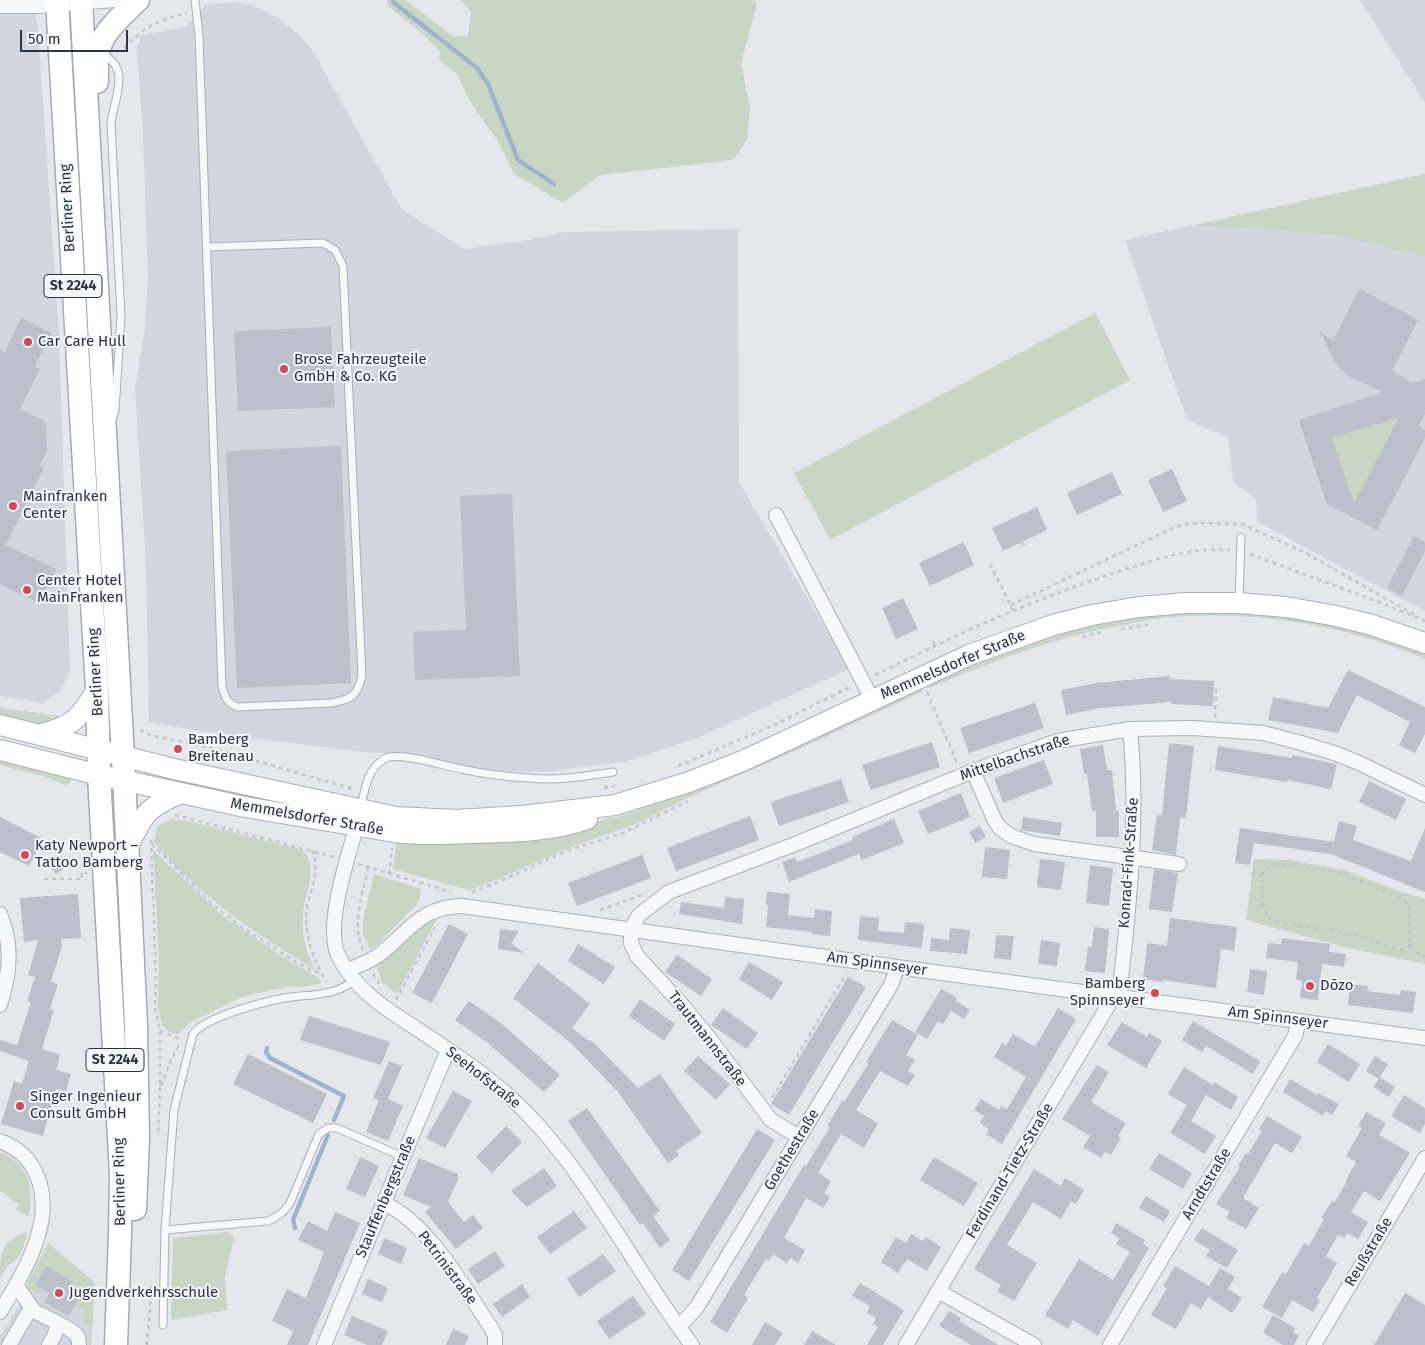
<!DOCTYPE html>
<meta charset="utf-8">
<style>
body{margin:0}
#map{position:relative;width:1425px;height:1345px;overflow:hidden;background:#e4e7ec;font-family:"Fira Sans",sans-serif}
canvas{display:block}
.scale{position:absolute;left:20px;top:30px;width:108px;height:22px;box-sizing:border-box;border:2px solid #2b3445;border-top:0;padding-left:6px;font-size:15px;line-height:18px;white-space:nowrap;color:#2b3445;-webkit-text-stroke:4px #f4f6f9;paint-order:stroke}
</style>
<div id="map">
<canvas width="1425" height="1345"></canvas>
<div class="scale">50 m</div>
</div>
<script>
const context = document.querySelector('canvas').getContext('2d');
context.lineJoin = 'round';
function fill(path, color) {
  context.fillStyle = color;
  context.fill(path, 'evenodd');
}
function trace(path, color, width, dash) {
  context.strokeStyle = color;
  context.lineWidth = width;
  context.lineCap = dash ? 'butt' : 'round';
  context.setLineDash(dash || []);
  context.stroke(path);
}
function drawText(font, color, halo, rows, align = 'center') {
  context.font = font + ' "Fira Sans",sans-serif';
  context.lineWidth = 4;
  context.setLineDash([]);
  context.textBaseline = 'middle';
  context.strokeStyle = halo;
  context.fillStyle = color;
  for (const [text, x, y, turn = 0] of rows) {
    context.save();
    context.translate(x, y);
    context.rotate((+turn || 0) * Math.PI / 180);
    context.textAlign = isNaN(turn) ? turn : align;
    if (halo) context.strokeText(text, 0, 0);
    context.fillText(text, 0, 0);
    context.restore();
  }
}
fill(new Path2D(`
 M0,0H33L38,29L59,335L70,670L61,690L43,703L0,696Z
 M1360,0H1425V103Z
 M234,2L252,5L278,18L299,35L311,48L402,210L465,249L529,240L564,232L738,229L739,482L849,669L699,737L628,761L548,772L492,771L392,753H370L198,731L149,722L146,567L135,388L145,329L148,279L143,134L137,49L141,35L186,27L205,5Z
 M1194,225L1336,235L1425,257V611L1257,522L1256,499L1233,482L1228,437L1187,420L1125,240Z
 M48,1243L95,1283L91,1345H0V1337L21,1301L26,1286Z`), '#d2d6de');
fill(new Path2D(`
 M387,0H405L453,36H468L471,12L461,0H753L757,4L741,63L750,109L747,139L733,160L600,175L563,203L514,174L496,138L484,122L466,94L458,75L439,60L440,52L425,36L388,6Z
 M1425,174V257L1336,235L1194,225Z
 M1095,313L1130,380L830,540L794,473Z
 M1398,418L1354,504L1332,437Z
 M1176,611C1260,612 1347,618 1425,653V659C1343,624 1250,609 1161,618C1150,619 1139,622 1128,624C1058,636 994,661 929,688L928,684C978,662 1029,640 1082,627C1112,619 1145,616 1176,611Z
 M921,688L922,692L795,751L689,797L638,823L566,849L501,878L469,890L393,869L397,840L546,833L620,816L687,794L743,771Z
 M0,708L60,716L64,718L40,725L0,716Z
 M0,759L70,778L71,782L66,785L46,777L0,765Z
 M172,819L191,822L303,850C320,870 303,895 303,918C302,938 306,953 315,970C268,941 222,912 183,873C173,864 162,853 154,842L157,827L166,821Z
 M153,850L223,916L277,953L319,978L321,983L302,987L289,986L241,997L191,1022L178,1034H174L168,1031L162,1025L158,1006L159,960Z
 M1254,859L1290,860L1345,870L1399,891L1425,899V964L1344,947L1246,920Z
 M374,874L421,889L419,902L376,946L370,949L363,935V920Z
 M437,918L397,994L382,982L377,967C394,949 412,923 437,918Z
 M0,1152C31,1165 33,1187 29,1217L16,1210L19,1204L0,1191Z
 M27,1232C25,1245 21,1260 8,1265L0,1279C0,1254 0,1241 27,1232Z
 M228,1232L234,1237L225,1277L227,1310L171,1320L173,1238Z
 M48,1243L95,1283L92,1329L82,1320L86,1311L75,1305L82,1293L70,1286L72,1281L46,1266L35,1284L42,1288L38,1293L26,1286Z`), '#c9d6c5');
trace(new Path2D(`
 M393,2L477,68L488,84L518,160L554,184
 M267,1048L266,1052L270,1058L344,1096L334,1120
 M295,1228L293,1220L328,1135`), '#9fb4cc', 4.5);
fill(new Path2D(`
 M1359,288L1418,320L1392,371L1413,383L1425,379V414L1419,426L1425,430V438L1377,530L1327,504L1299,420L1383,392L1350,377L1341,370L1334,360L1321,333L1333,340ZM1398,418L1354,504L1332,437Z
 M21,318L51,333L35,366L40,369L20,409L46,422L47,452L40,465L44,467L6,545L56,569L39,603L0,584V349L5,352Z
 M331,327L335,407L238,411L234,331Z
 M341,446L351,683L237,688L226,451Z
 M1172,469L1187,501L1163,512L1148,480Z
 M1112,472L1122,494L1077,515L1067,493Z
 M512,494L520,676L415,680L413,632L466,630L460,496Z
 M1037,507L1047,530L1003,551L992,528Z
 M1414,536L1425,542V551L1402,596L1387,588Z
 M964,542L974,565L930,586L919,563Z
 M903,598L918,629L896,639L882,608Z
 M1348,670L1425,707V734L1415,753L1399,745L1410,722L1357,695L1338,733L1268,720L1273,697L1328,708Z
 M1170,676V679L1214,681L1213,706L1171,704V702L1101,708L1066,715L1061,690L1096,683Z
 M1035,703L1044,728L969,753L960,728Z
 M932,742L940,767L871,790L862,765Z
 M1169,743L1194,746L1186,818H1180L1176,855L1152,850L1157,815H1162Z
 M1103,745L1107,770H1112L1116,811H1119V837H1096V811H1092L1087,774H1084L1080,749Z
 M1218,746L1292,758V755L1337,764L1331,789L1288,780L1287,782L1215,770Z
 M1044,760L1053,784L1003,803L994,778Z
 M841,779L849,802L779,826L771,802Z
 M1369,781L1406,799L1396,820L1359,802Z
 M961,793L970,817L928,834L918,811Z
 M750,816L759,840L676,871L667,848Z
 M0,817L43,839L29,866L0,852Z
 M1023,817L1062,823L1060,836L1021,830Z
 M894,819L904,843L862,860L859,854L789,882L782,862L795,857L797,862L818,854L853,840L852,837Z
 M1339,821L1357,826L1353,840L1411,861L1425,828V892L1331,854L1254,843L1250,865L1235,863L1240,828L1334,842Z
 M980,826L986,837L975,843L969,832Z
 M985,847L1010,850L1007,879L982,877Z
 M642,855L651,878L577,906L568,883Z
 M58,857L66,867L56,874L48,864Z
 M1040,859L1065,862L1061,890L1037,887Z
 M1090,865L1113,868L1109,906L1086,903Z
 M1154,869L1178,873L1172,912L1149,909Z
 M767,892L790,894L788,915L814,918L815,909L832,911L830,936L812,934V932L766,927L768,905H766Z
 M78,894L81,938L61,939L62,946L51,982L58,984L50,1009L54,1010L42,1049L60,1055L56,1070L71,1074L66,1091L56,1089L43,1136L1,1124L14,1081L22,1084L29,1061L0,1051V1040L17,1045L31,1002L27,1001L35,977L28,975L38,940L24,942L20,898Z
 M725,897L744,899L742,924L679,914L681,902L724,908Z
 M860,916L879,918L878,931L904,933L905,922L924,924L922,948L858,940Z
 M1170,918L1237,927L1234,951L1221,949L1216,988L1163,980V982L1143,979L1147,943L1167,946Z
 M449,924L468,934L432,1003L412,993Z
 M1094,927L1109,929L1105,973L1085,971L1088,947H1092Z
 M950,928L970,930L967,954L930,951L931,938L949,940Z
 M500,929L519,931L511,943L524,953L498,949Z
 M996,935L1014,936L1011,960L994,958Z
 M1282,938L1330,944L1329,952L1346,954L1344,967L1322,964L1318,1000L1300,998L1302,981L1296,980L1298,962L1266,958L1268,943L1281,944Z
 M1041,940L1060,943L1057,966L1038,964Z
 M578,944L615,967L604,984L568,961Z
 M677,955L712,979L701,996L665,972Z
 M749,962L783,982L772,1000L739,979Z
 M538,963L590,1004L572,1028L589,1041L591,1040L638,1088L660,1074L702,1133L676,1151L679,1155L668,1163L618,1092L571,1043L513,998Z
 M1250,969L1267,971L1264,995L1247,992Z
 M848,977L866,987L789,1115L771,1104Z
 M1350,984L1368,986L1367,991L1400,995L1401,990L1416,992L1413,1013L1348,1005Z
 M941,989L957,998L956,1001L970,1010L964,1019L951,1011L943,1024L938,1021L927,1039L915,1032Z
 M640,999L675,1024L664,1041L629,1016Z
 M469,1001L502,1024L560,1075L544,1092L489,1044L455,1020Z
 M723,1008L758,1033L747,1049L711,1025Z
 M1058,1008L1076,1019L1002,1144L986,1134L989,1129L980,1123L984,1116L974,1110L981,1099L999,1110L1001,1106L1007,1109L1026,1077L994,1057L1002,1043L1006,1046L1013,1034L1035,1047Z
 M309,1016L390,1042L381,1065L300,1040Z
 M892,1020L918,1035L906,1055L915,1060L908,1071L915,1075L908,1086L880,1071L856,1110L878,1123L864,1148L841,1134L818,1173L831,1181L824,1193L830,1197L823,1208L806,1198L784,1238L805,1250L798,1263L790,1258L787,1263L773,1254L769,1261L766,1259L744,1295L748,1298L727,1333L710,1322L804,1165L806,1166L830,1127L827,1126L842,1101L844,1102L868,1064L866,1062Z
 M1193,1021L1260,1061L1253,1074L1206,1046L1202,1052L1182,1040Z
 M1122,1022L1147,1037L1149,1033L1162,1041L1146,1068L1107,1045Z
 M1328,1044L1360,1064L1349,1082L1317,1062Z
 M248,1054L327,1094L313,1123L233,1084Z
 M698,1056L730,1084L716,1100L684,1071Z
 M1375,1056L1388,1064L1380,1077L1395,1087L1389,1097L1373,1087L1379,1079L1366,1071Z
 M389,1061L402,1066L388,1099L403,1106L388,1141L366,1132L379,1100L373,1098Z
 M1097,1065L1109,1072L1091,1102L1126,1123L1118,1136L1121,1138L1111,1155L1105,1152L1101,1158L1083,1147L1090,1136L1062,1119Z
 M1184,1067L1213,1085L1214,1082L1238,1097L1231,1110L1206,1095L1191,1121L1216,1136L1205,1154L1170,1133L1187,1105L1168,1094Z
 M1290,1079L1317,1095L1318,1093L1339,1104L1332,1115L1326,1111L1323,1116L1283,1092Z
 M453,1091L472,1101L445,1148L426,1138Z
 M1404,1095L1425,1108V1124L1420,1133L1391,1116Z
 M587,1108L660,1211L653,1216L670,1240L660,1248L643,1223L640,1225L568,1121Z
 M1366,1112L1386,1123L1379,1135L1410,1153L1380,1201L1364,1191L1351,1212L1368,1222L1358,1239L1347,1233L1344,1238L1338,1235L1326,1256L1337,1263L1317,1298L1320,1300L1313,1312L1292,1300L1282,1318L1262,1307L1282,1272L1286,1274L1304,1243L1309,1246L1324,1219L1321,1218L1332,1201L1335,1202L1347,1181L1346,1180L1356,1162L1346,1156L1362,1128L1358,1126Z
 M1267,1116L1302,1137L1292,1153L1275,1143L1243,1198L1259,1208L1246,1229L1226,1218L1230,1212L1216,1204L1240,1167L1238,1166L1246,1153L1248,1154L1262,1131L1259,1129Z
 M506,1126L522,1142L492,1173L476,1157Z
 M757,1129L775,1140L689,1281L672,1270Z
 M1159,1153L1192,1173L1183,1189L1149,1169Z
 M360,1157L379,1166L365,1197L346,1189Z
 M934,1157L978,1183L964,1206L920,1180Z
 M419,1158L458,1174V1179L448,1202L464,1222L473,1215L483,1228L456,1249L425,1212L431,1207L403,1195Z
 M544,1168L557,1186L527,1207L511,1191Z
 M1034,1169L1061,1186L1065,1178L1084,1190L1076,1204L1071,1201L1061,1219L1033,1202L1007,1245L1037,1263L1014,1301L997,1291L1001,1285L974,1269Z
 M1146,1196L1170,1211L1164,1222L1139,1208Z
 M574,1211L587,1228L550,1254L537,1237Z
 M335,1212L360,1223L308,1345H287L293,1331L272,1321L287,1289L306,1298L324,1252L298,1240L308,1221L327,1231Z
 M1116,1223L1145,1240L1143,1244L1149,1248L1098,1336L1073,1320L1068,1329L1045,1315L1079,1259L1113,1280L1130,1252L1116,1244L1120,1238L1111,1233Z
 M1202,1228L1238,1250L1227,1268L1206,1256L1210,1250L1194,1240Z
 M911,1234L923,1241L926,1237L941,1247L927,1271L907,1259L898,1273L881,1262L896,1237L906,1243Z
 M384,1238L407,1248L401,1264L378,1254Z
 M495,1251L505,1266L478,1284L468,1269Z
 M603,1254L616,1271L579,1297L567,1279Z
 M46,1266L72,1281L70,1286L82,1293L69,1316L44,1302L49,1293L35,1285Z
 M1175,1266L1209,1286L1220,1268L1235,1277L1228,1289L1242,1298L1232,1313L1208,1297L1201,1309L1191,1303L1176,1329L1151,1315L1167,1288L1163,1286Z
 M368,1279L388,1288L382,1302L362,1294Z
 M860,1283L904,1310L883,1345H867L878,1327L873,1324L876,1318L867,1313L870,1306L852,1296Z
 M522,1284L530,1297L502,1317L493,1304Z
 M1405,1293L1425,1305V1345H1374Z
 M633,1296L646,1314L609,1339L597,1321Z
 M949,1311L961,1318L959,1321L998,1345H971L939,1326Z
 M1273,1315L1295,1328L1293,1332L1299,1336L1294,1345H1283L1263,1333Z
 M352,1316L388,1331L382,1345H367L344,1335Z
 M765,1322L783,1333L775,1345H752Z
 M453,1329L469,1336L465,1345H446Z
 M812,1331L836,1345H804Z`), '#bbc0ca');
const lane = new Path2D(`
 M195,0L199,36L222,686C225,697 226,702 237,707L332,703C352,699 357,696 362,676L343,266L335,250L323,243L207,247
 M101,54C133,67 113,101 111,124L121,315L115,411L112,420
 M1239,602L1241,537
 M361,808C364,791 368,766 386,758C401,752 444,766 461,769C484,774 507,777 530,778C557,781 586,776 613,772
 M165,1230L268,1221C278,1216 284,1213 290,1203L319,1134L328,1128H337L403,1157
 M163,1325L165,1230L174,1110L193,1034C205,1017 263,1002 284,998C301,995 318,996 334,991C341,989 348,985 355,981`);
const street = new Path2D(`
 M0,6H38L115,0
 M776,515L872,699
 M973,771L995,821L1000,828L1011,836L1034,844L1179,864
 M359,818C350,851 324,924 338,955C355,991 388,1010 420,1031C444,1047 469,1063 491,1081C576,1147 627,1260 692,1345
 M0,914C13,945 10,973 0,1005
 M347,970C358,966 370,961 379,955C409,932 419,907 462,906L897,967L1425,1038
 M1119,997C1129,908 1139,818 1130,729
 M799,1137L771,1120L710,1039L684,1007L637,956L631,943V929L639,915L669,892L798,843L973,771L1057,741L1130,729L1193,728L1263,733L1298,742L1337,754L1359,763L1425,795
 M0,1141C13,1146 25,1154 32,1166C61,1213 25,1271 0,1312
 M384,1203C430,1225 462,1285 490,1326L495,1335V1345
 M16,1285L34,1311
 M938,1291L1034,1345
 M58,1323C68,1329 80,1332 79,1345
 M679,1327L697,1307L892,983L897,967
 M9,1345L28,1313L34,1311L58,1323L55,1334L49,1345
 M324,1345L448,1050
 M906,1345L1108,1006L1111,996
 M1110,1345L1295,1036L1299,1021
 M1314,1345L1425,1158`);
const secondary = new Path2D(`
 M0,725L174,769L396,817L456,820L522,816L615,805L689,782L745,760L969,655L1053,625L1092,615L1139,607L1185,603H1239L1286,607L1331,615L1369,624L1425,643
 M39,735C73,726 80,719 97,689
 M0,750L99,775L245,807L394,832C420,835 445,834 471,833C509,832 550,832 587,819
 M127,849C143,815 145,808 181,793`);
const primary = new Path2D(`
 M57,0L97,689L99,775L121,1174L120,1234L116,1345
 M81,0L123,756L136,1025L138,1139L135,1209
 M97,82C97,70 96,57 100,46C106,28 125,13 138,0`);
trace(lane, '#a9aeb7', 9);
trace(street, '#a9aeb7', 16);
trace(secondary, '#a9aeb7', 22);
trace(primary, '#a3abb8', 25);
trace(new Path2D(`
 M124,48C146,26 157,20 187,13
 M1022,542L1025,547
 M1250,554L1384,604L1425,621
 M990,564L1013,610
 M1011,605L1173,528L1185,524L1199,523L1242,524L1306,553L1418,617
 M1121,629L1153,624
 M1082,637L1101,632
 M933,641L935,646
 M875,675C921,653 966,630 1013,611C1043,598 1074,587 1105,576C1145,563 1187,546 1230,550
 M927,692L957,763
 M1215,717L1216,685
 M140,730L150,735L215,749L353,789
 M678,766L772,726L850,687
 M604,788L615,786
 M175,815L334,857
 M151,840L156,980L155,1007L160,1031V1087L158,1136
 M152,844L213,905L242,927L285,955L308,969L322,974
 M312,850C321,871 311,887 307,908C304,935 313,960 327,982
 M358,864L451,892
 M389,874L392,848
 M1251,874L1261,876
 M44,879H82L81,873H87
 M472,892L503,880L566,851L623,833L688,801
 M600,910L642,895
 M1410,945L1406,949L1399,950L1351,934L1272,921C1260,909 1262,892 1261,876L1267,868L1281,865L1330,871L1343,874L1397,896L1405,901L1409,908L1410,945L1421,955L1425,956
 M363,950C351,924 363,893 369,866
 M373,974L381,986
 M396,1000L435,927
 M160,1031L178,1038L182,1037
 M161,1086L171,1060L179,1045
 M772,1098L846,974
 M147,1345L152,1282`), '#c2c5cb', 2.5, [4, 4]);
trace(lane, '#f7f8fa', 7);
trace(street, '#f7f8fa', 14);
trace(secondary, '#fff', 20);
trace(primary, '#fff', 22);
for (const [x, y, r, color] of [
 [28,342,5,"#d1495b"],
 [284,369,5,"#d1495b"],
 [13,506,5,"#d1495b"],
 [27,590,5,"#d1495b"],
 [178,749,5,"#d1495b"],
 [25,855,5,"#d1495b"],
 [1310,986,5,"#d1495b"],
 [1155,993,5,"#d1495b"],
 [20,1106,5,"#d1495b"],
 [59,1293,5,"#d1495b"]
]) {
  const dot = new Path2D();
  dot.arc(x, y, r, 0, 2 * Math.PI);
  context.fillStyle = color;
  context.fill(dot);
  trace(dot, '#f4f6f9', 2);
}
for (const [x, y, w] of [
 [73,286,58],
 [115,1060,58]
]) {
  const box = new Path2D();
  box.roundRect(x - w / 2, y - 11.5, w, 23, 4);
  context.fillStyle = '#f4f6f9';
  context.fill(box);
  trace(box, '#2b3445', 1);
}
drawText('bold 14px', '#2b3445', null, [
 ["St 2244",73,286],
 ["St 2244",115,1060]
]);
drawText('15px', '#2b3445', '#f4f6f9', [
 ["Berliner Ring",68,208,-93],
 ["Memmelsdorfer Straße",953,665,-23],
 ["Berliner Ring",96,672,-93],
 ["Mittelbachstraße",1015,758,-19],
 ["Memmelsdorfer Straße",307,817,10],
 ["Konrad-Fink-Straße",1129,863,-86],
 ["Am Spinnseyer",877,964,8],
 ["Am Spinnseyer",1278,1018,7],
 ["Trautmannstraße",707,1039,52],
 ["Seehofstraße",483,1078,38],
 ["Goethestraße",792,1150,-59],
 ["Ferdinand-Tietz-Straße",1010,1171,-59],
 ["Berliner Ring",120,1182,-91],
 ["Arndtstraße",1207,1184,-59],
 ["Stauffenbergstraße",386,1197,-67],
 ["Reußstraße",1369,1252,-59],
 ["Petrinistraße",447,1268,53]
]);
drawText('15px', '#2b3445', '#f4f6f9', [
 ["Car Care Hull",38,342],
 ["Brose Fahrzeugteile",294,360],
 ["GmbH & Co. KG",294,377],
 ["Mainfranken",23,497],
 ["Center",23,514],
 ["Center Hotel",37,581],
 ["MainFranken",37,598],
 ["Bamberg",188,740],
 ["Breitenau",188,757],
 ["Katy Newport –",35,846],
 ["Tattoo Bamberg",35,863],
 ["Bamberg",1145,984,"right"],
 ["Spinnseyer",1145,1001,"right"],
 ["Dōzo",1320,986],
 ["Singer Ingenieur",30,1097],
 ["Consult GmbH",30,1114],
 ["Jugendverkehrsschule",69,1293]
], 'left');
</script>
